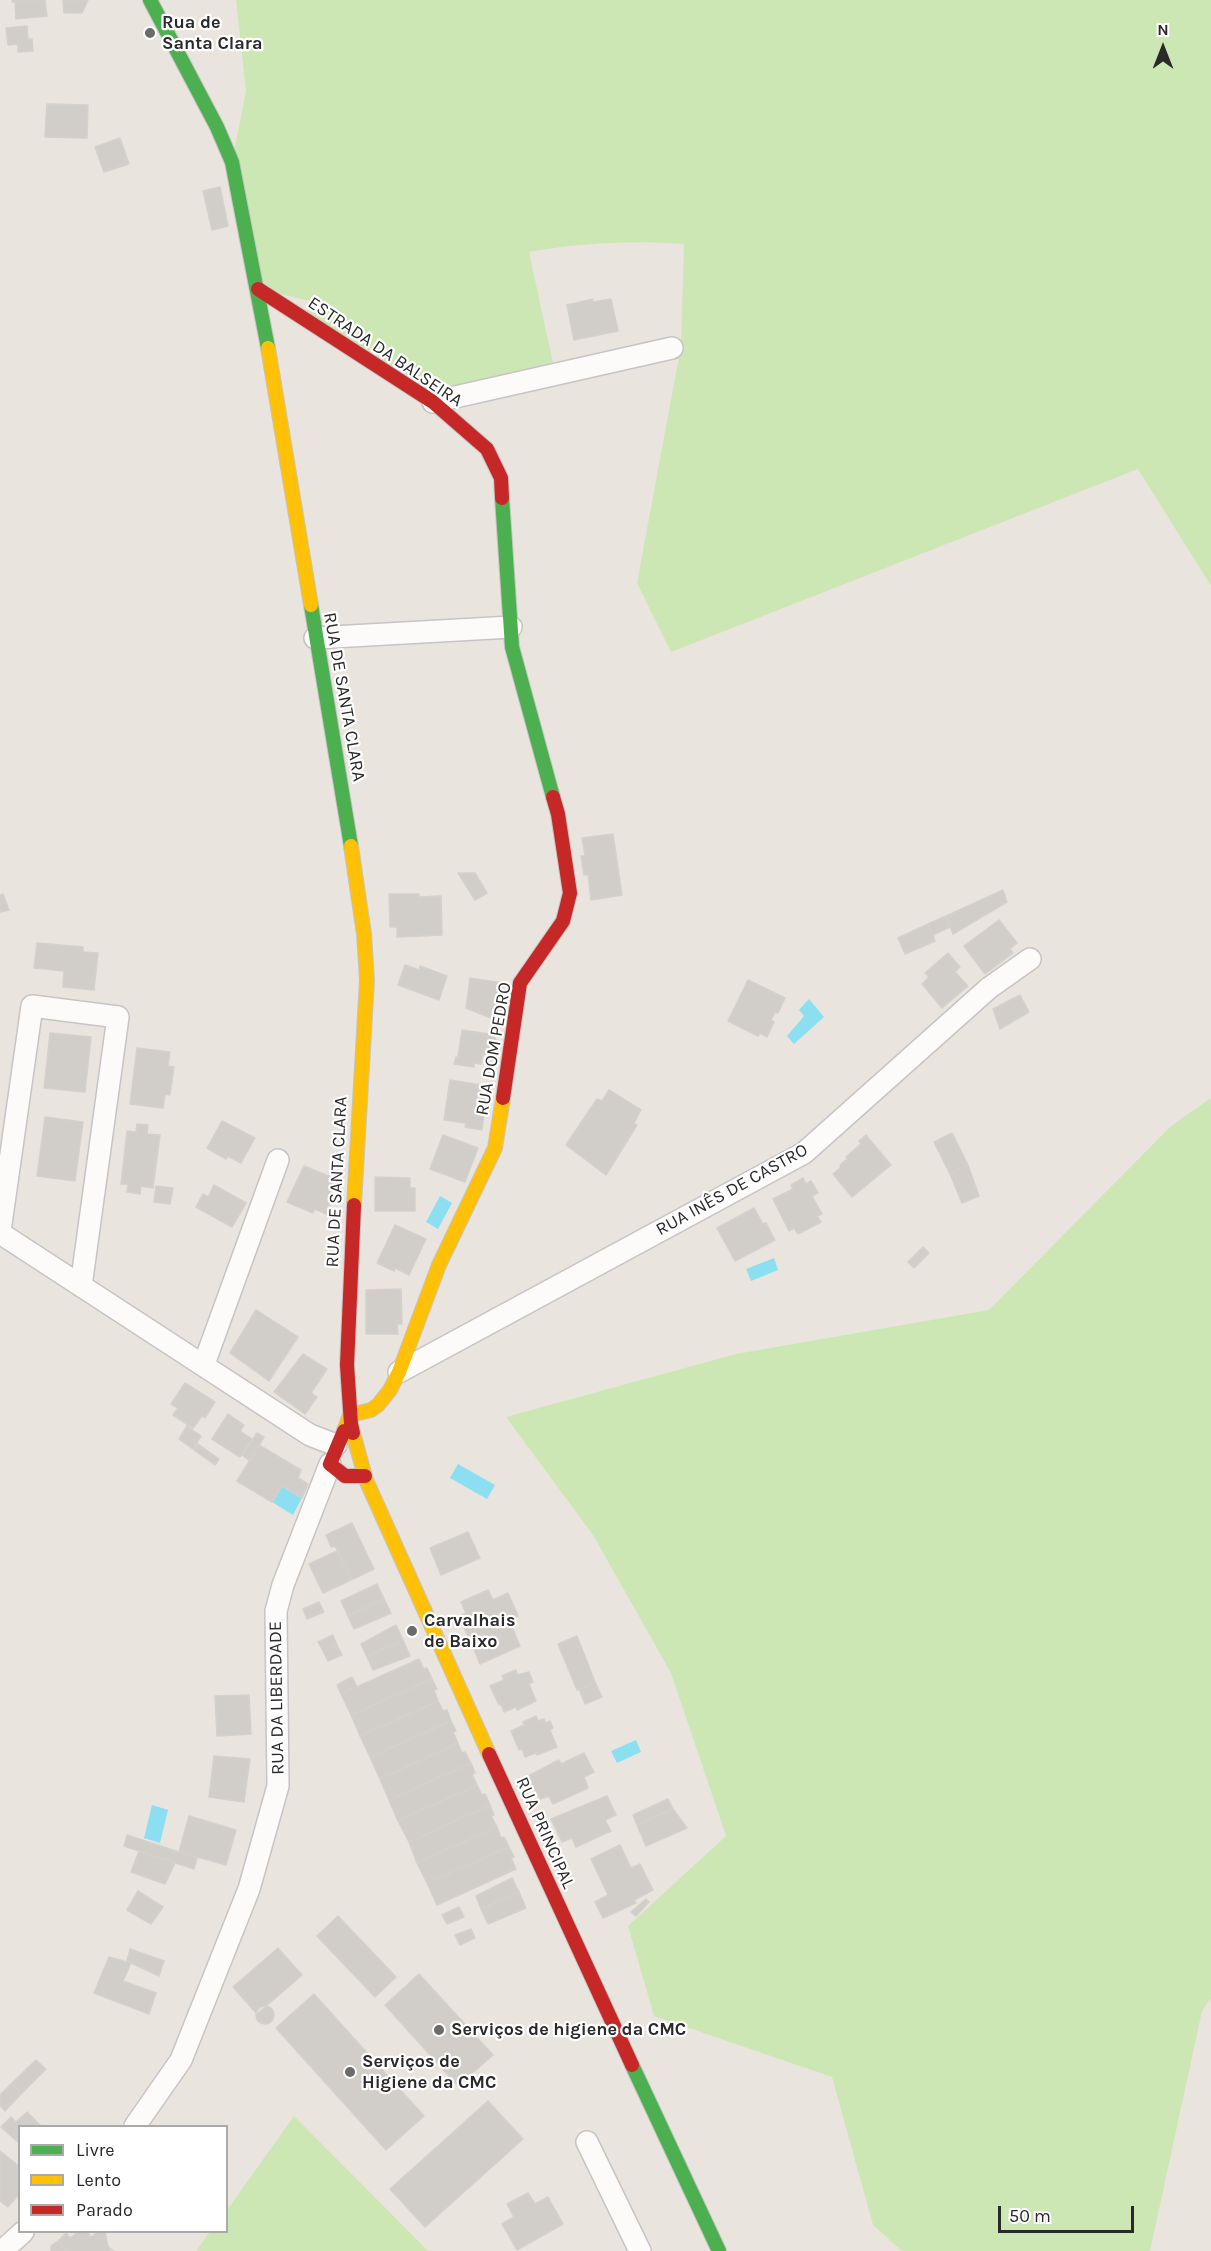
<!DOCTYPE html>
<meta charset="utf-8">
<style>
body{margin:0}
#map{position:relative;width:1211px;height:2251px;overflow:hidden;background:#e9e4de;font-family:Karla,sans-serif}
canvas{display:block}
.legend{position:absolute;left:18px;top:2125px;width:210px;height:108px;box-sizing:border-box;background:#fff;border:2px solid #aaa;margin:0;padding:8px 10px;list-style:none;font-size:18px;color:#2a2a2a}
.legend li{display:flex;align-items:center;gap:12px;height:30px}
.legend b{width:30px;border:2px solid #aaa}
.north{position:absolute;left:1133px;top:18px;width:60px;height:60px;-webkit-text-stroke:4px #fff;paint-order:stroke;rotate:0deg;font-size:16px;font-weight:700;line-height:24px;text-align:center;color:#2a2a2a}
.north::after{content:'';display:block;margin:auto;width:21px;height:27px;background:#2a2a2a;clip-path:polygon(50% 0,100% 100%,50% 72%,0 100%)}
.scale{position:absolute;left:998px;top:2206px;width:136px;height:27px;box-sizing:border-box;border:3px solid #2a2a2a;border-top:0;padding-left:8px;font-size:18px;line-height:21px;white-space:nowrap;color:#2a2a2a;-webkit-text-stroke:4px #fff;paint-order:stroke}
</style>
<div id="map">
<canvas width="1211" height="2251"></canvas>
<ul class="legend">
<li><b style="height:8px;background:#4caf50"></b>Livre</li>
<li><b style="height:8px;background:#ffc107"></b>Lento</li>
<li><b style="height:8px;background:#c62828"></b>Parado</li>
</ul>
<div class="north">N</div>
<div class="scale">50 m</div>
</div>
<script>
const context = document.querySelector('canvas').getContext('2d');
context.lineJoin = 'round';
function fill(path, color) {
  context.fillStyle = color;
  context.fill(path, 'evenodd');
}
function trace(path, color, width, dash) {
  context.strokeStyle = color;
  context.lineWidth = width;
  context.lineCap = dash ? 'butt' : 'round';
  context.setLineDash(dash || []);
  context.stroke(path);
}
function drawText(font, color, halo, rows, align = 'center') {
  context.font = font + ' Karla,sans-serif';
  context.lineWidth = 4.5;
  context.setLineDash([]);
  context.textBaseline = 'middle';
  context.strokeStyle = halo;
  context.fillStyle = color;
  for (const [text, x, y, turn = 0] of rows) {
    context.save();
    context.translate(x, y);
    context.rotate((+turn || 0) * Math.PI / 180);
    context.textAlign = isNaN(turn) ? turn : align;
    if (halo) context.strokeText(text, 0, 0);
    context.fillText(text, 0, 0);
    context.restore();
  }
}
fill(new Path2D(`
 M236,0H1211V586L1138,469L671,652L637,583L681,346L684,244C631,240 580,243 529,252L553,363L426,392L305,315L311,301L258,289L232,162L246,91Z
 M1211,1098V1998L1202,2011L1150,2251H902L873,2225L832,2077L654,2016L628,1926L726,1836L671,1673L593,1535L506,1417L736,1354L989,1310L1171,1126Z
 M294,2116L428,2251H196L210,2232H226L227,2210Z`), '#cde7b4');
fill(new Path2D(`
 M809,999L824,1017L794,1044L787,1036L804,1016L799,1010Z
 M440,1196L452,1203L438,1229L426,1222Z
 M774,1258L778,1270L751,1281L746,1269Z
 M458,1464L495,1485L487,1499L450,1478Z
 M282,1486L302,1498L293,1515L272,1502Z
 M636,1740L641,1752L617,1763L611,1751Z
 M152,1805L168,1810L160,1843L144,1838Z`), '#8cdff0');
const building = new Path2D(`
 M12,0H45L47,16L16,19L15,2H12Z
 M63,0H88L82,13H64Z
 M27,26L28,39H32L33,51L18,52V44L8,45L6,28Z
 M47,104L88,105L87,138L45,137Z
 M120,138L129,164L104,172L95,147Z
 M220,187L228,226L212,230L203,191Z
 M593,299V302L611,299L618,331L574,340L567,305Z
 M613,834L622,895L591,900L588,874L584,875L581,856H585L582,838Z
 M458,873H475L487,893L475,900Z
 M1003,890L1007,902L953,934L946,916Z
 M3,894L9,910L0,912V895Z
 M389,894H419V897L441,896L442,935L397,937V927H390Z
 M946,916L950,927L933,935L928,924Z
 M999,920L1017,943L1010,949L1013,953L985,974L964,946Z
 M928,924L935,941L905,954L898,938Z
 M37,943L83,947V952L98,953L94,990L63,987L64,971L34,968Z
 M948,953L960,967L955,972L968,986L942,1008L922,984L929,977L925,973Z
 M405,965L419,970L420,966L447,976L439,1000L398,985Z
 M470,978L503,983L498,1021L466,1008Z
 M748,980L785,998L778,1013L775,1012L771,1020L774,1022L767,1037L760,1033L758,1036L728,1021Z
 M1020,995L1029,1012L1000,1029L993,1009Z
 M462,1030L496,1035L493,1056L483,1054L481,1064L474,1063V1067L454,1064L456,1057H458Z
 M50,1033L91,1037L85,1092L44,1088Z
 M137,1048L170,1052L168,1066L174,1067L170,1095L165,1094L163,1108L130,1104Z
 M450,1080L487,1086L482,1130L465,1127L466,1123L444,1120Z
 M609,1090L641,1110L634,1123L637,1125L606,1175L566,1145L597,1099L602,1101Z
 M45,1117L83,1122L75,1181L37,1176Z
 M222,1121L255,1138L241,1163L228,1156L226,1159L207,1148Z
 M137,1124L148,1125L147,1134L160,1135L153,1188L141,1186L140,1194L127,1192L128,1184H121L127,1131L136,1132Z
 M952,1133L968,1165L950,1174L934,1142Z
 M443,1135L478,1148L465,1182L430,1169Z
 M866,1135L891,1165L852,1197L833,1174L841,1167L840,1165L847,1159L846,1157L861,1144L859,1141Z
 M968,1165L979,1196L962,1203L950,1174Z
 M304,1166L336,1179L330,1193L333,1194L326,1214L315,1209L313,1213L287,1202Z
 M375,1177L410,1178V1188H415V1211H375Z
 M803,1178L806,1184L811,1181L818,1193L812,1196L822,1214L817,1216L821,1222L798,1234L794,1228L789,1231L773,1199L793,1189L791,1185Z
 M214,1185L246,1203L232,1227L196,1207L203,1194L208,1197Z
 M156,1186L173,1188L170,1204L154,1202Z
 M754,1208L763,1224L766,1223L775,1240L735,1261L717,1228Z
 M395,1225L426,1239L409,1275L395,1268L394,1271L377,1263Z
 M923,1247L929,1253L914,1268L908,1262Z
 M401,1289L402,1324H397L398,1334H366V1290Z
 M256,1310L298,1337L269,1381L230,1353Z
 M303,1354L327,1369L311,1393L317,1397L305,1414L274,1392Z
 M185,1383L215,1402L205,1418L202,1416L193,1428L173,1415L178,1408L171,1404Z
 M228,1414L244,1425L240,1431L252,1439L240,1457L212,1439Z
 M187,1426L201,1436L193,1449L179,1439Z
 M257,1433L264,1437L250,1461L242,1455Z
 M198,1444L219,1459L215,1465L194,1450Z
 M259,1445L301,1470L298,1478L308,1484L302,1498L282,1486L272,1502L237,1481Z
 M352,1523L374,1569L351,1580L335,1546L331,1547L326,1535Z
 M468,1532L480,1558L441,1575L430,1548Z
 M337,1551L351,1580L323,1593L309,1564Z
 M377,1584L384,1599L348,1616L341,1601Z
 M488,1590L493,1600L508,1593L518,1616L509,1620L520,1646L480,1664L474,1649L480,1646L477,1641L471,1643L459,1616L466,1613L461,1602Z
 M384,1599L391,1613L354,1629L348,1616Z
 M319,1602L324,1612L307,1619L303,1609Z
 M396,1625L403,1640L367,1657L361,1644Z
 M333,1635L337,1645L323,1651L318,1642Z
 M577,1636L595,1682L577,1690L558,1644Z
 M403,1640L410,1656L373,1670L367,1657Z
 M337,1645L342,1655L328,1661L323,1651Z
 M419,1659L424,1669L427,1668L432,1679L351,1715L341,1694Z
 M516,1670L517,1675L529,1672L533,1682L529,1684L536,1701L517,1710L516,1707L504,1712L501,1704L499,1705L490,1686L504,1680L502,1676Z
 M352,1677L357,1687L341,1694L337,1685Z
 M432,1679L437,1689L434,1690L438,1701L360,1736L351,1715Z
 M595,1682L602,1697L585,1704L579,1689Z
 M249,1695L251,1734L217,1736L215,1696Z
 M438,1701L443,1711L447,1710L451,1721L370,1757L360,1736Z
 M536,1716L538,1721L544,1719L546,1723L550,1721L553,1728L550,1730L557,1747L537,1755L536,1753L525,1757L522,1749L519,1750L511,1731L524,1725L523,1722Z
 M451,1721L456,1731L453,1732L458,1743L380,1779L370,1757Z
 M458,1743L462,1753L465,1752L471,1763L389,1800L380,1779Z
 M584,1753L594,1772L584,1777L588,1788L553,1804L549,1796L540,1799L528,1776L559,1760L561,1764Z
 M214,1756L250,1759L244,1802L209,1797Z
 M471,1763L475,1773L472,1774L477,1785L398,1821L389,1800Z
 M477,1785L482,1795L485,1794L490,1805L409,1842L398,1821Z
 M607,1796L616,1815L605,1820L611,1831L576,1847L572,1838L562,1842L551,1819Z
 M668,1799L673,1809L637,1825L633,1815Z
 M490,1805L494,1815L491,1816L497,1827L417,1863L409,1842Z
 M673,1809L687,1828L646,1846L637,1825Z
 M189,1816L236,1830L226,1865L179,1852Z
 M497,1827L501,1838L504,1837L509,1847L427,1883L417,1863Z
 M127,1835L197,1858L194,1869L124,1846Z
 M620,1845L631,1868L640,1864L653,1890L634,1900L636,1903L603,1918L595,1902L608,1895L591,1859Z
 M509,1847L514,1857L511,1858L516,1869L437,1905L427,1883Z
 M139,1851L175,1863L165,1884L131,1872Z
 M512,1878L519,1892L481,1909L476,1896Z
 M138,1891L163,1907L151,1924L127,1910Z
 M519,1892L526,1908L488,1924L481,1909Z
 M646,1899L649,1902L636,1916L631,1912Z
 M459,1907L464,1917L447,1924L442,1915Z
 M338,1916L396,1977L375,1997L317,1936Z
 M471,1929L475,1938L460,1945L455,1935Z
 M278,1948L302,1975L257,2014L233,1987Z
 M130,1949L164,1961L159,1976L127,1961Z
 M109,1957L131,1963L123,1981L156,1993L149,2014L94,1993Z
 M419,1974L493,2055L458,2086L385,2005Z
 M314,1994L424,2116L386,2150L276,2028Z
 M256 2015a9 9 0 1 1 18 0a9 9 0 1 1-18 0Z
 M36,2060L46,2069L21,2094L11,2084Z
 M11,2084L21,2094L5,2111L0,2105V2095Z
 M488,2101L523,2139L425,2227L390,2189Z
 M27,2112L41,2126H20V2144L1,2127L11,2117L16,2122Z
 M0,2151L20,2167V2193L8,2207L0,2201Z
 M528,2193L535,2204L548,2197L563,2224L517,2250L502,2224L514,2217L507,2204Z
 M78,2232H87L91,2237L98,2232H105L108,2247L114,2251H67L58,2241L66,2233L70,2238Z
 M58,2241L67,2251H51V2246Z`);
fill(building, '#d1ceca');
trace(building, '#d4d0cb', 1.5);
const street = new Path2D(`
 M433,402L672,348
 M315,638L511,627
 M0,1231L32,1006L118,1017L81,1286
 M0,1233L310,1435L336,1445
 M204,1364L278,1160
 M399,1372L804,1153L989,988L1030,959
 M135,2126L181,2060L249,1889L278,1786L276,1611L283,1585L330,1464
 M587,2142L640,2251
 M2,2251L23,2232`);
const fast = new Path2D(`
 M150,0L217,127L232,162L268,348
 M502,498L512,647L553,797
 M311,605L351,846
 M632,2065L719,2251`);
const slow = new Path2D(`
 M268,348L311,605
 M351,846L364,934L367,980L354,1205
 M344,1431L350,1415L371,1410L378,1405L390,1390L399,1372L439,1265L495,1148L503,1098
 M353,1433L366,1480L489,1754`);
const jam = new Path2D(`
 M258,289L433,402L487,449L501,478L502,498
 M503,1098L520,983L563,921L570,893L558,814L553,797
 M344,1431L330,1464L345,1476H365
 M353,1433L351,1424L347,1365L354,1205
 M489,1754L632,2065`);
trace(street, '#c6c4c5', 24);
trace(fast, '#c6c4c5', 16);
trace(slow, '#c6c4c5', 16);
trace(jam, '#c6c4c5', 16);
trace(street, '#fcfbfa', 21);
trace(fast, '#4caf50', 14);
trace(slow, '#ffc107', 14);
trace(jam, '#c62828', 14);
for (const [x, y, r, color] of [
 [150,33,6,"#6d6b69"],
 [412,1631,6,"#6d6b69"],
 [439,2030,6,"#6d6b69"],
 [350,2072,6,"#6d6b69"]
]) {
  const dot = new Path2D();
  dot.arc(x, y, r, 0, 2 * Math.PI);
  context.fillStyle = color;
  context.fill(dot);
  trace(dot, '#fff', 2);
}
drawText('bold 18px', '#2a2a2a', '#fff', [
 ["Rua de",162,23],
 ["Santa Clara",162,44],
 ["Carvalhais",424,1621],
 ["de Baixo",424,1642],
 ["Serviços de higiene da CMC",451,2030],
 ["Serviços de",362,2062],
 ["Higiene da CMC",362,2083]
], 'left');
drawText('18px', '#2a2a2a', '#fff', [
 ["ESTRADA DA BALSEIRA",385,352,34],
 ["RUA DE SANTA CLARA",344,697,80],
 ["RUA DOM PEDRO",494,1049,-80],
 ["RUA DE SANTA CLARA",337,1182,-87],
 ["RUA INÊS DE CASTRO",732,1190,-29],
 ["RUA DA LIBERDADE",277,1698,-91],
 ["RUA PRINCIPAL",545,1833,66]
]);
</script>
